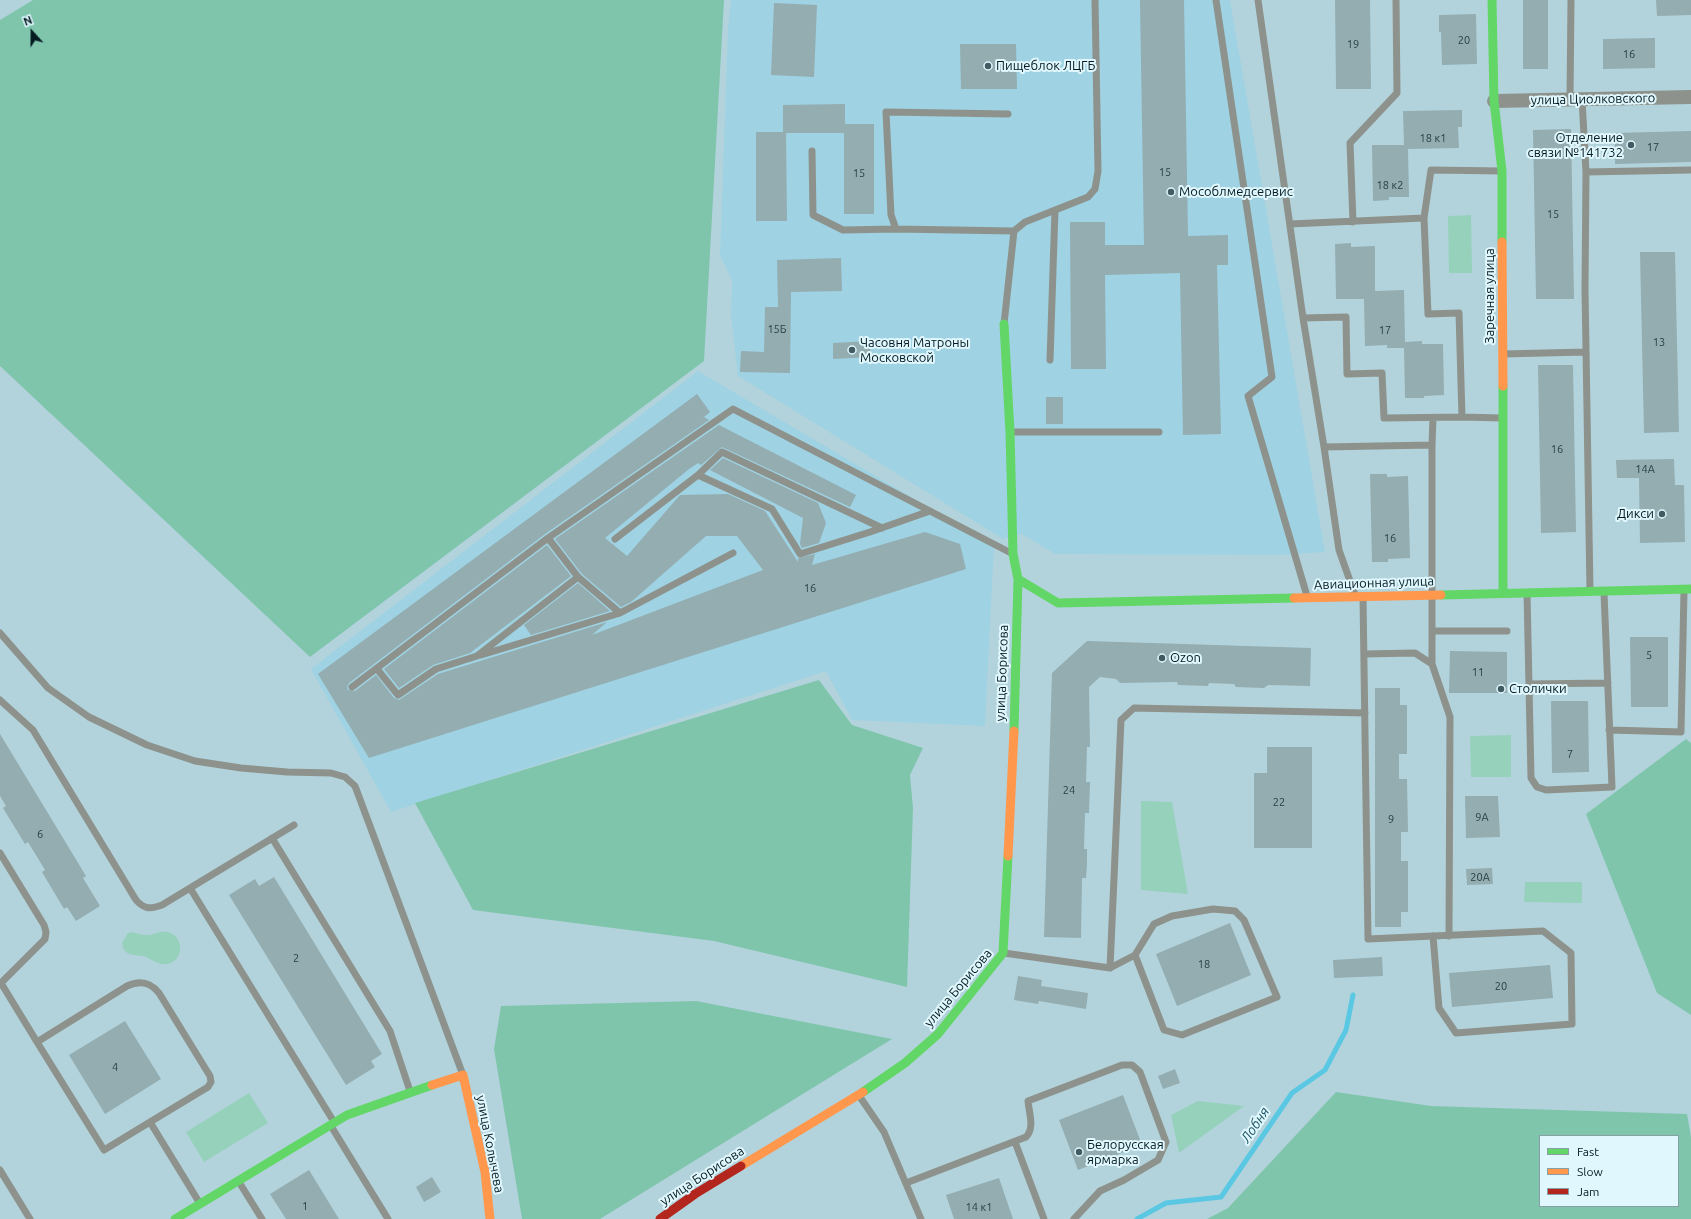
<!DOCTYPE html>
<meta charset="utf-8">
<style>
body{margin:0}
#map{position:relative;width:1691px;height:1219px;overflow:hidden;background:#b3d3dc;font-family:Ubuntu,sans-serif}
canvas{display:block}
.legend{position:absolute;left:1539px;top:1135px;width:140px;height:72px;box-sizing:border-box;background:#e0f7fe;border:1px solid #889fa6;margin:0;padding:5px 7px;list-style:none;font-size:12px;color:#041b21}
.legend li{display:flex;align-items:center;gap:8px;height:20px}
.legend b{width:20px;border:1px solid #889fa6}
.north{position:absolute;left:12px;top:12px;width:40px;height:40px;-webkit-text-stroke:3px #e0f7fe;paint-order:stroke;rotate:339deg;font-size:11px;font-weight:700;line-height:16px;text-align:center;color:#041b21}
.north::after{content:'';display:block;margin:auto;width:14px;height:18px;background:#041b21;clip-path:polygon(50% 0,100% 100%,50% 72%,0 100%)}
</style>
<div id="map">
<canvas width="1691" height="1219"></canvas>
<ul class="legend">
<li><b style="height:5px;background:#63d668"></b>Fast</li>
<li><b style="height:5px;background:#ff974d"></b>Slow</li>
<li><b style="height:5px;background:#b3261e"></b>Jam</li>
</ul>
<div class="north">N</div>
</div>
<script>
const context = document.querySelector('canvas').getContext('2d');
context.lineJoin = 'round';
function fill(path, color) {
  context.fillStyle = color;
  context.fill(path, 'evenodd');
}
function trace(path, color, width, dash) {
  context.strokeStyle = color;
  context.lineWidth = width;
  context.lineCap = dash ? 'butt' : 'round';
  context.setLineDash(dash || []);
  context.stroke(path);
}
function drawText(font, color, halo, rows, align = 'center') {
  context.font = font + ' Ubuntu,sans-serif';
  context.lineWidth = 4;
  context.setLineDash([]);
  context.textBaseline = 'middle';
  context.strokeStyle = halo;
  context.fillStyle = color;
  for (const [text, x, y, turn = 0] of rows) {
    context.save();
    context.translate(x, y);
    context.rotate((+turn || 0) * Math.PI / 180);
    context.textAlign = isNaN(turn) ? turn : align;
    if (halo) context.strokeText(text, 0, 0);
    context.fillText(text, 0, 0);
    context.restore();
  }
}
fill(new Path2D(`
 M731,0H1230L1325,552L1280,555L1055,554L1022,534L1003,539L738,376L731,317L732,281L720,255L728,29Z
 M698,371L994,546L985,726L852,720L826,671L391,812L311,669Z`), '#9fd2e2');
fill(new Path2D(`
 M1471,215L1472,273H1449L1448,216Z
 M1511,735V777H1471L1470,736Z
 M1141,801L1172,802L1188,894L1141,890Z
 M1525,882H1582V903L1524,902Z
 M132,932C137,933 142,935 147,935C154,935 161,930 168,932C186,937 183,964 165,964C156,965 150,957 142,956C131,954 124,956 122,943L127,934Z
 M249,1093L268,1123L204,1162L186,1132Z
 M1198,1101L1244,1106L1179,1153L1171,1115Z`), '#96d1bc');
fill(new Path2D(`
 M33,0H724L704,361L310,657L0,366V20Z
 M819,680L852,725L923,748L910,775L913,808L907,987L714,941L473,910L415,803Z
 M1686,739L1691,743V1015L1657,993L1586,814Z
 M696,1001L892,1039L600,1219H522L494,1049L501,1006Z
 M1336,1092L1431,1106L1687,1114L1691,1137V1219H1207L1228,1208ZM1540,1136H1678V1206H1540Z`), '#7fc5ac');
trace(new Path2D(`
 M1137,1219L1166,1203L1221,1197L1292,1093L1325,1070L1346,1030L1353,995`), '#5ac8e3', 5);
fill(new Path2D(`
 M1140,0H1184L1188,236L1228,235V265H1217L1221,434L1183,435L1180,273L1105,275L1106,369H1071L1070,222H1105V245H1144Z
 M1335,0H1370L1371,89H1336Z
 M1523,0H1548V69H1523Z
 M1656,0H1691V15L1657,16Z
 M774,3L817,5L814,77L771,75Z
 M1476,14L1477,64L1442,65L1441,32H1439V15Z
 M1655,38V68L1603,69V39Z
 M960,44H1016L1017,89H961Z
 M845,104V124H874V214H844V133H786L787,221H756V132H783V105Z
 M1462,110V127H1458L1459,148L1408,149L1409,197H1389V200L1373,201L1372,145H1404L1403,111Z
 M1571,129L1574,299H1536L1533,130Z
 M1691,131V162L1615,164V133Z
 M1351,243V247L1375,246V291L1404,290L1405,342L1422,341V344H1443L1444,395L1424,396V398H1405L1404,348H1387V345L1365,346L1364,299H1336L1335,244Z
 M1640,252H1675L1679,432L1644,433Z
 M841,258L842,291L791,292L790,373L740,372L741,351L764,352L765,307H778L777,260Z
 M870,341L871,357L833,359V343Z
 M1538,365H1573L1576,532L1541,533Z
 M697,394L710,412L704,417L709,420L545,534L349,683L347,687L348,690L355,691L376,675L394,698L399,700L438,674L607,622L592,635L763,570L737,536H706L631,602L621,607L582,574L555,539L719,425L856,495L850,507L722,447L701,465L698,463L689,469L605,538L627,556L680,495L728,494L765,511L798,562V558L815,554L812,565L925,532L960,544L966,569L369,758L318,674Z
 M1046,397H1063V424H1046Z
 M723,458L818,503L826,523L819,543L802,548L800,544L803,518L710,470Z
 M1674,459L1675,485H1684L1685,542L1640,543L1639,478H1617L1616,460Z
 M1370,474H1387V477L1408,476L1410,558L1388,559V562H1372Z
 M547,545L571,576L470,653L433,665L399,688L384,669Z
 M578,583L610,611L531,635L524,625Z
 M1630,637H1668V707H1631Z
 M1087,641L1311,648L1310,686L1268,685L1264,688L1236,687L1234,684L1209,683L1208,686L1178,685L1177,682L1120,683L1116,679L1100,677L1089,687L1090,747H1087L1086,782H1090L1089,813H1085L1084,849H1087V864L1086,878H1082L1081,938L1044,937L1052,673Z
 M1450,651L1507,652V693H1449Z
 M1375,688H1400V705H1407V754H1399V779H1407L1408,832H1401V861H1408V912H1401V927H1375Z
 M1551,701H1588L1589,772L1552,773Z
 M0,734L86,876L83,878L100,906L76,921L67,907L64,909L42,872L45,870L28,842L25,844L3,808L6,806L0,796Z
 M1267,747H1312V848H1254V773H1267Z
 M1465,796H1498L1500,837L1466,838Z
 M1492,868L1493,884L1467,885L1466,869Z
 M274,877L382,1054L371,1061L375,1067L346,1085L229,895L255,879L259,886Z
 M1230,923L1251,975L1177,1006L1156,954Z
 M1382,957L1383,976L1334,978L1333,960Z
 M1550,965L1553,998L1452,1007L1449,973Z
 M1018,976L1042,980L1041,986L1088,993L1086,1009L1039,1001L1038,1004L1014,1000Z
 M125,1021L161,1079L105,1114L69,1055Z
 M1175,1069L1180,1083L1163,1089L1158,1076Z
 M1123,1095L1142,1145L1078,1170L1059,1120Z
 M309,1170L339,1219H286L270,1194Z
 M432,1177L441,1192L424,1202L416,1187Z
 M999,1178L1013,1219H954L946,1195Z`), '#93adb1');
trace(new Path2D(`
 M1216,0L1272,377L1248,396L1307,596
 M1258,0L1303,318L1324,447L1339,550L1355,595
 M1570,99L1571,0
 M1582,99L1586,172L1585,289L1590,591
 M812,151L813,215L843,230L896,229L1014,231
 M1586,172L1691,170
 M1353,222L1350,143L1397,93L1396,0
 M1290,224L1424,218
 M896,229L891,215L886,112L1008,114
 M1303,318L1346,317L1347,374L1382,373L1384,418L1462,417L1459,313L1428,314L1424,218L1431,170L1502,171
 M1004,324L1014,231L1025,222L1088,197L1095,189L1098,171L1095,0
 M1503,354L1586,352
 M1050,360L1055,210
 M1462,417L1502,418
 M1011,432H1159
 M1432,445L1433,418
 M1324,447L1432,445V664L1450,717L1449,936
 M698,475L722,452L882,528
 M615,539L698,475L772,509L800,554L870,532L930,511
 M1527,593L1531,778L1537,787L1546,790L1612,787L1604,593
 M1363,597L1368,939L1543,931L1571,953L1572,1024L1456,1033L1439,1008L1433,936
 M620,613L733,553
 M1432,631H1507
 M0,633L48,688L89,717L147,745L195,761L241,768L287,772L331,773L345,777L355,786L463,1075
 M1364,654L1415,653L1432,664
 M481,655L620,613L578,577
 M377,669L398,695L436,669L477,656L578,577L548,538
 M1529,684L1608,683
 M352,687L548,538L733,409L1011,553
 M0,700L33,730L136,900C145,910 151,909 162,905L294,825
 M1609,730L1681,732L1684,591
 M272,838L390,1031L410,1091
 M0,853L44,925L46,932L45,939L0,984
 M190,888L334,1122
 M1004,953L1110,968L1135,955L1154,924L1172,916L1213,909L1235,911L1244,920L1277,997L1182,1035L1164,1030L1135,955
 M1110,968L1121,720L1134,708L1365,713
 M1,983L37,1042
 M860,1097L884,1132L921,1219
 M150,1122L104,1150L37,1042L127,986C140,980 150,982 159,993L210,1076L211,1082L208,1087L150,1122L199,1202
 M331,1126L388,1219
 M1015,1142L1044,1219
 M0,1170L30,1219
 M239,1182L262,1219
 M906,1183L1026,1137C1035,1128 1029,1113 1028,1101L1122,1065H1132L1140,1072L1166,1142L1158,1160L1124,1180L1100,1191L1074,1219`), '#8d938c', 7);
trace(new Path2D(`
 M1494,101L1691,97`), '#8d938c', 14);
trace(new Path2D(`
 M1492,0L1494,101L1502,171V242
 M1004,324L1010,432L1013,554L1018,579L1058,603L1294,598
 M1503,386V592
 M1441,595L1691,589
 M1014,731L1018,579
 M863,1092L905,1063L938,1034L1003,953L1008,856
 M175,1219L347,1115L432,1085`), '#63d668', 9);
trace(new Path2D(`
 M1502,242L1503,386
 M1294,598L1441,595
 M1008,856L1014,731
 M432,1085L463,1075L485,1172L490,1219
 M741,1166L863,1092`), '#ff974d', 9);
trace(new Path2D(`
 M660,1219L695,1194L741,1166`), '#b3261e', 9);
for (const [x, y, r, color] of [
 [988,66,4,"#415b62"],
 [1631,145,4,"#415b62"],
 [1171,192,4,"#415b62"],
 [852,350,4,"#415b62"],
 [1662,514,4,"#415b62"],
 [1162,658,4,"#415b62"],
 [1501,689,4,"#415b62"],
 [1079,1152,4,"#415b62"]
]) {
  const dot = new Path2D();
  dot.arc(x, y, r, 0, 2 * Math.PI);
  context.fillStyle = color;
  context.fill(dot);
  trace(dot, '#e0f7fe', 1.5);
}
drawText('11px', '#284045', null, [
 ["20",1464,40],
 ["19",1353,44],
 ["16",1629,54],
 ["18 к1",1433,138],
 ["17",1653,147],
 ["15",1165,172],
 ["15",859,173],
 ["18 к2",1390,185],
 ["15",1553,214],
 ["15Б",777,329],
 ["17",1385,330],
 ["13",1659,342],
 ["16",1557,449],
 ["14А",1645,469],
 ["16",1390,538],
 ["16",810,588],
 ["5",1649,655],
 ["11",1478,672],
 ["7",1570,754],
 ["24",1069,790],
 ["22",1279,802],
 ["9А",1482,817],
 ["9",1391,819],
 ["6",40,834],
 ["20А",1480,877],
 ["2",296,958],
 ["18",1204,964],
 ["20",1501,986],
 ["4",115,1067],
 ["1",305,1206],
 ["14 к1",979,1207]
]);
drawText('13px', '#041b21', '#e0f7fe', [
 ["Пищеблок ЛЦГБ",996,66],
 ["Отделение",1623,138,"right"],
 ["связи №141732",1623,153,"right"],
 ["Мособлмедсервис",1179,192],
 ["Часовня Матроны",860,343],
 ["Московской",860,358],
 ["Дикси",1654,514,"right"],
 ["Ozon",1170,658],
 ["Столички",1509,689],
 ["Белорусская",1087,1145],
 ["ярмарка",1087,1160]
], 'left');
drawText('13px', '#041b21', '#e0f7fe', [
 ["улица Циолковского",1593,99,-1],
 ["Заречная улица",1490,296,-90],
 ["Авиационная улица",1374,583,-2],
 ["улица Борисова",1002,673,-88],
 ["улица Борисова",958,988,-50],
 ["улица Колычева",490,1144,79],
 ["улица Борисова",702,1176,-33]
]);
drawText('italic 14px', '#1f5765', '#e0f7fe', [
 ["Лобня",1255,1125,-56]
]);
</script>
